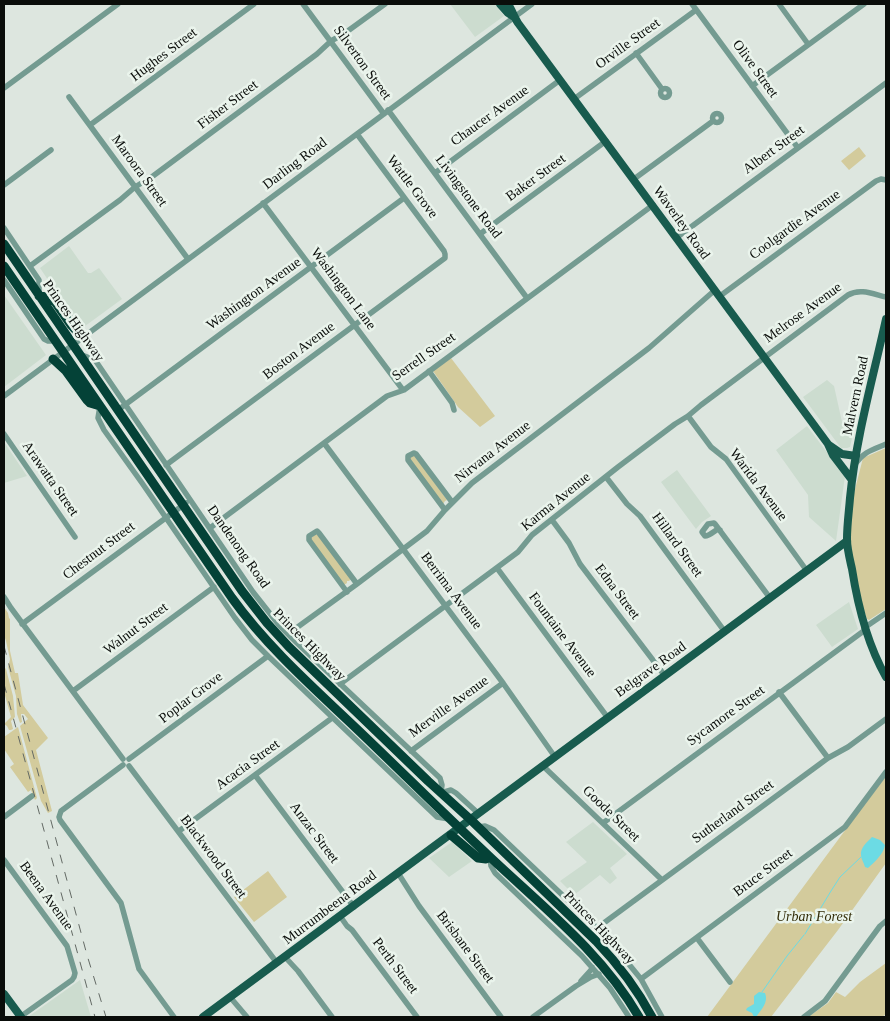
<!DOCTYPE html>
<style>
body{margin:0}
#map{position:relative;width:890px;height:1021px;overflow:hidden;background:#dde6df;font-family:Georgia,serif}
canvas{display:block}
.frame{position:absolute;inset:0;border:5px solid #0a0d0a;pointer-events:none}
</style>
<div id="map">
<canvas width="890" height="1021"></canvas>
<div class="frame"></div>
</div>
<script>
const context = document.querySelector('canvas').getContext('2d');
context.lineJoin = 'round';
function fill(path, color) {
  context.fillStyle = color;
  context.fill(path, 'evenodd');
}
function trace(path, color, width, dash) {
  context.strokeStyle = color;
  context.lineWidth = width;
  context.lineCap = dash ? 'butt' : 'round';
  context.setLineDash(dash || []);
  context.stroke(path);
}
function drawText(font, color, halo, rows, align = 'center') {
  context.font = font + ' Georgia,serif';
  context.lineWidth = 5;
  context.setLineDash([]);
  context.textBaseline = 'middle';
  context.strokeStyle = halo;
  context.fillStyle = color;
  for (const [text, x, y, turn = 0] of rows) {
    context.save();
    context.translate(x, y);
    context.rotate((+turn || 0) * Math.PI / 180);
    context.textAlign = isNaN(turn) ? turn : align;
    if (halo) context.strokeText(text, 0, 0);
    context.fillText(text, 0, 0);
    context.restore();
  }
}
fill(new Path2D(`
 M450,4H495L504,16L475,37Z
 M69,246L88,273H91L99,268L122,299L81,329L40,268Z
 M4,295L46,355L4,387Z
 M827,380L834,386L842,422L855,425L850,447L847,448H841L803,397Z
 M807,426L845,476L836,541L809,517L808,495L776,450Z
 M4,442L27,476L4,483Z
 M677,470L711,516L702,522L696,529L661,482Z
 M849,602L858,629L832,647L816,625Z
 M593,822L627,854L610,868L617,878L610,884L600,875L574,895L560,881L587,862L566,842Z
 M452,842L472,861L449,877L429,858Z
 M80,980L91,1017H28Z`), '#ccdccf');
fill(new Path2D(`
 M859,147L866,156L849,170L841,161Z
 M451,358L495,416L480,427L458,407L433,371Z
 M886,448V609L869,620L867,619L858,594L850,541L853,497L863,458Z
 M415,455L447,500L445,501L443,504L410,460V457Z
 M316,534L318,535L351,579L349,581H347V583L344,585L311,540V538Z
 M4,607L8,613L9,618L10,619V651L15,673H18L23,705L48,738L36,750L52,811L48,813L41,801L20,726L28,719L24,714H21L22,722L20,723L17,714L16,696L8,667L10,659L6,641L4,635Z
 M4,667L6,669L13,696L15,717L11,721L13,729L11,730H9L7,726L4,724L11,717L4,692Z
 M18,727L37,798L35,800L31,790L28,792L10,767L14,764L4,749V737Z
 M886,776V863L838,930L771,1017H707L849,825Z
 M268,871L287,897L254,922L234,897Z
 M886,963V1014L882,1017H808L828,1003L836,992L845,997L860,982Z`), '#d3cb9c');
fill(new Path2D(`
 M872,837L880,840L885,845C884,853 875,862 868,868L865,867C864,863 861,859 861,855C860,848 867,842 872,837Z
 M759,992L765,993C769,1002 761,1010 756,1017H754L752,1013L746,1010L747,1008L754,1004V996Z`), '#6cdbe4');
trace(new Path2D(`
 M805,934L831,891L840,877L861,857
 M762,992L787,956L804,935`), '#6cdbe4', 1);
trace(new Path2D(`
 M303,4L384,114
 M692,4L798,148
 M779,4L808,44
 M345,33L385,4
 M636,53L662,89
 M752,86L864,4
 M4,88L118,4
 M660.5 93a4.5 4.5 0 1 1 9 0a4.5 4.5 0 1 1-9 0Z
 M69,97L188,259
 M574,99L696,10
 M388,110L527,298
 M712.5 118a4.5 4.5 0 1 1 9 0a4.5 4.5 0 1 1-9 0Z
 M90,125L254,4
 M435,173L560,80
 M634,179L713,121
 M4,185L51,150
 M263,203L403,390
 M4,228L39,280V295
 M480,234L606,141
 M676,238L886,83
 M30,266L120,200L135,187L153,176L317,54L331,41L347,32
 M4,280L44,339L48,341H55
 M720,296L876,181L881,179L886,180
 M82,355L95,360L253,592L279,625L297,643L440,778L442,785L441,793L451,790L456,793L479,814
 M429,371L452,403L454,410
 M4,396L532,4
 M100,406L98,418L104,430L142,483L235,618L252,640L268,656L437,817L449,819
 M118,410L404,198
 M688,416L711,447L726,459L807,571
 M4,434L75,537
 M324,443L503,683L555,757
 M855,464C865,451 872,450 886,444
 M166,465L445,258V254L444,251L357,134
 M606,477L627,504L640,516L725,632
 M445,510L408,460V456L414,453L416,454L452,502
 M552,520L569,543L580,564L665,676
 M210,528L387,396L404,390L653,205
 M720,530L718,529C714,531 710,536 705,536L702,532L708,524L714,523L715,524L770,598
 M497,568L608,718
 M347,592L309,540V536L317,531L319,533L357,584
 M4,597L11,608L123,759
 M22,624L186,503
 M864,628L886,613
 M288,634L357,584L427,531L445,510L472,483L649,348L715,290
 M340,684L518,552L532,535L618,467L675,424L688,416L701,405L848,295C860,288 873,294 886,297
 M73,691L214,587
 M779,692L828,758
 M411,751L503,683
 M129,759L268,656
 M123,765L61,811L59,817L60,820L121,903L139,969L174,1017
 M129,766L277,963
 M543,766L662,880
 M255,775L354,907
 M4,817L32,796
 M603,823L865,630
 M479,827L485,826L494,830L597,928L614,946L641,979L662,1017
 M179,831L332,718
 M490,857L491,866L495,873L582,956L610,988L629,1017
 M4,860L67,946L75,973L74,977L72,980L20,1017
 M398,873L419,906L501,1017
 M340,916L347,926L352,930L417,1017
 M597,928L828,758L848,747L886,719
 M697,938L730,982
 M285,957L298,971L332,1017
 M641,979L845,827L886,772
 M581,981L591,970L592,967
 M230,997L247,1017
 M533,1017L576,986L591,977L599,974
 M804,1017L825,1001L880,926L886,921`), '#749b91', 5.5);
trace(new Path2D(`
 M500,4L508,13L514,17
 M508,4C512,10 514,17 518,23L828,444L833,455L852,480
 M886,319C873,378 856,437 850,498C849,511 847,525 847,539C847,549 850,560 852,569C858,607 867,644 886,677
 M829,445L842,454L856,456
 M4,994L21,1017
 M203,1017L847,541`), '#185b4e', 8);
trace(new Path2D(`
 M4,244L242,591L267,623L289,647L428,781L471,820L596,941C618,964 637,989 652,1017
 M4,266L232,598C268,648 315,689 359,731C403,773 446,816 490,857C543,907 602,953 639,1017
 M39,296L47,297L55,302L71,325L82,337
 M53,359L66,371L87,400L90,403L100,406
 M451,835L478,858L486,859L490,857`), '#044237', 9);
trace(new Path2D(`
 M4,646L87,955L106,1017
 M4,684L95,1017`), '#636964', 1, [9, 9]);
drawText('14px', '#0a0d0a', '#eaf4ec', [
 ["Orville Street",628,44,-36],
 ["Hughes Street",164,55,-37],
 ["Silverton Street",362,63,54],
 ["Olive Street",755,69,54],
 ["Fisher Street",228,105,-37],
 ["Chaucer Avenue",490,116,-36],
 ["Albert Street",774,150,-36],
 ["Darling Road",295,164,-37],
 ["Maroora Street",139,171,54],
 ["Baker Street",536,178,-36],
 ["Wattle Grove",412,187,53],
 ["Livingstone Road",468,197,53],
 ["Waverley Road",681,223,54],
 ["Coolgardie Avenue",795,225,-36],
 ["Washington Lane",343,289,53],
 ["Washington Avenue",254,294,-36],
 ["Melrose Avenue",803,313,-36],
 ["Princes Highway",73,321,55],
 ["Boston Avenue",299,351,-37],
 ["Serrell Street",424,357,-35],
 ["Malvern Road",856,396,-78],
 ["Nirvana Avenue",493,452,-38],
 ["Arawatta Street",50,479,55],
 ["Warida Avenue",758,485,53],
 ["Karma Avenue",556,502,-39],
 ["Hillard Street",677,545,54],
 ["Dandenong Road",238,547,55],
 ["Chestnut Street",99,551,-37],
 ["Berrima Avenue",451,591,53],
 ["Edna Street",617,592,53],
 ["Walnut Street",136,629,-37],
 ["Fountaine Avenue",562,635,53],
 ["Princes Highway",309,645,45],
 ["Belgrave Road",651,670,-36],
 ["Poplar Grove",191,698,-37],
 ["Merville Avenue",449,707,-36],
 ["Sycamore Street",726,716,-36],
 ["Acacia Street",248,765,-36],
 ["Sutherland Street",733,812,-36],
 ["Goode Street",611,814,44],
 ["Anzac Street",314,833,53],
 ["Blackwood Street",213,857,53],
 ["Bruce Street",763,873,-37],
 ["Beena Avenue",46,896,54],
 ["Murrumbeena Road",330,908,-37],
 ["Princes Highway",599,928,46],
 ["Brisbane Street",465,947,53],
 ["Perth Street",395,966,53]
]);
drawText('italic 14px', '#332d09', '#eaf4ec', [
 ["Urban Forest",814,917]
]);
</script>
